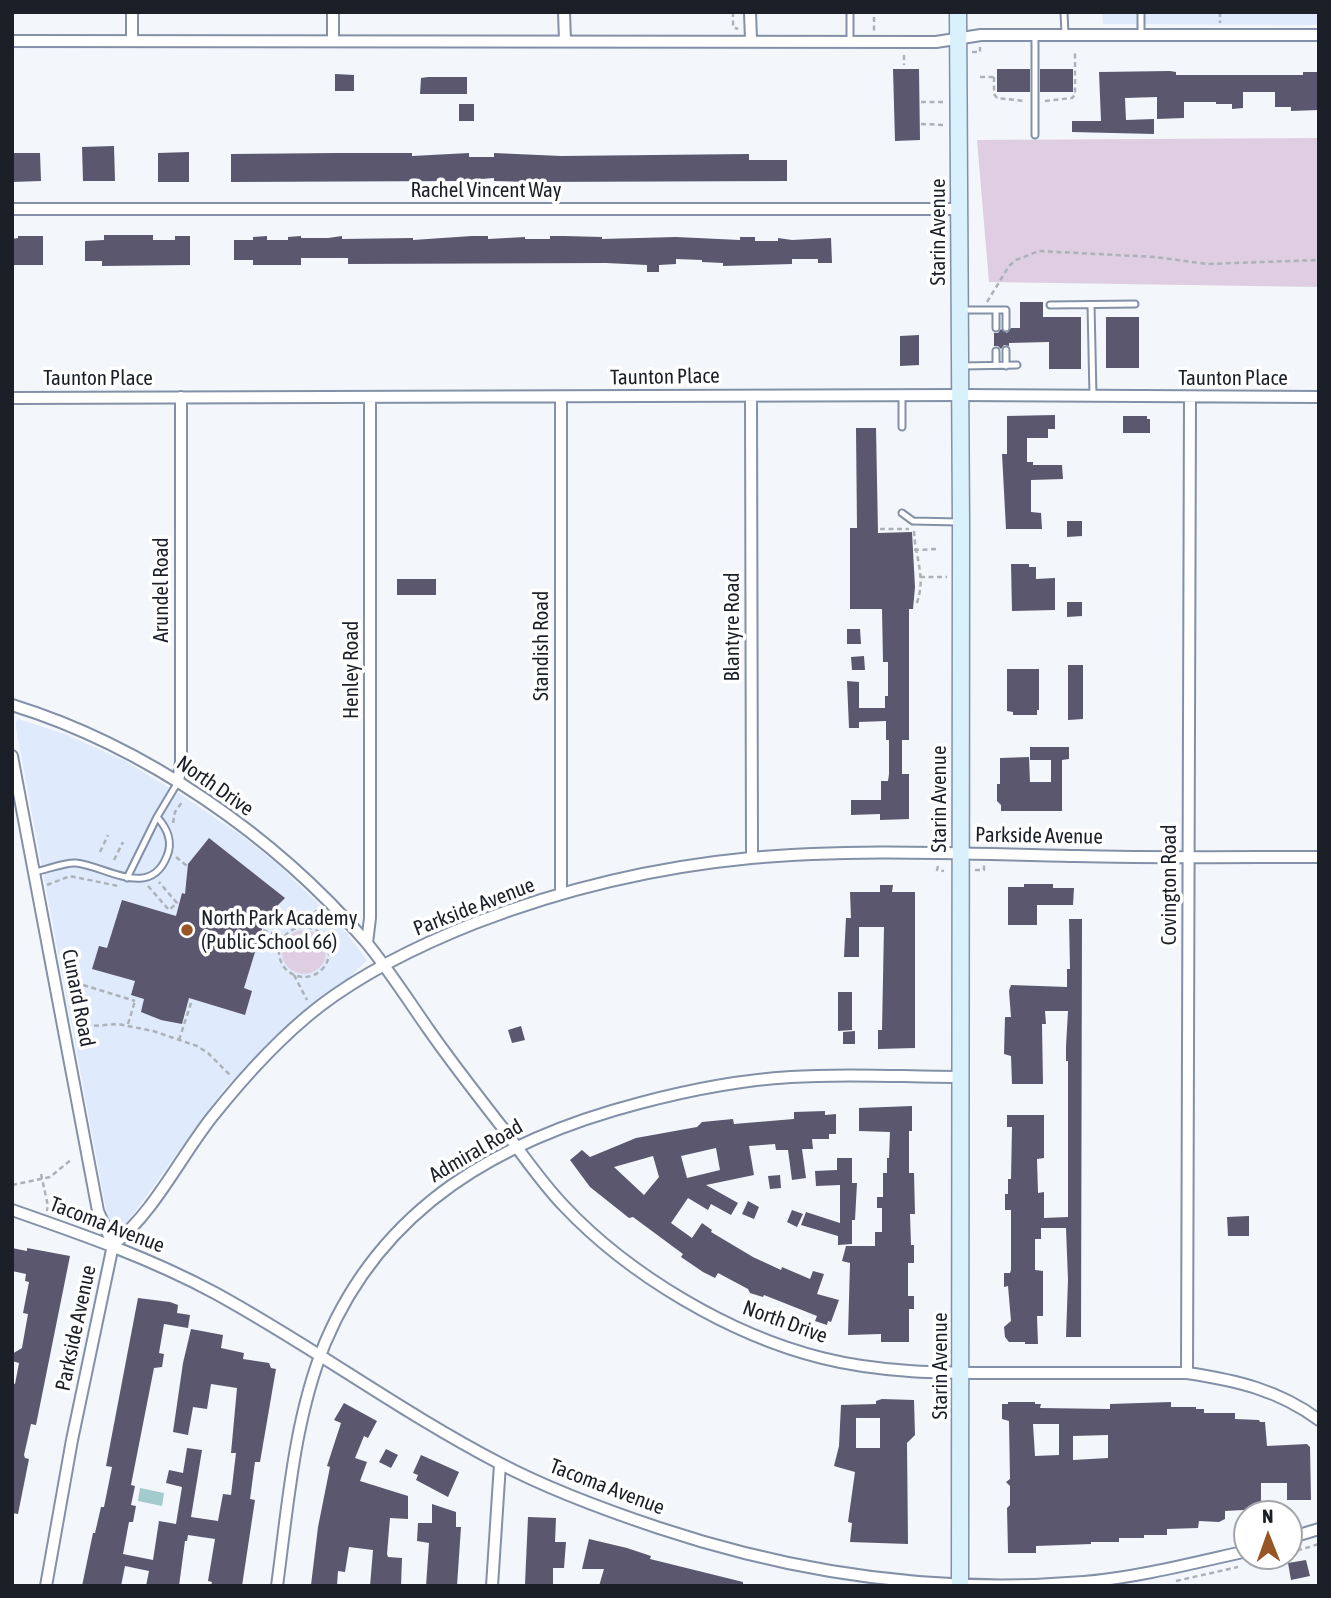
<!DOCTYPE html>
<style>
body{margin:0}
#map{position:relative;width:1331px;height:1598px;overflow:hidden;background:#f3f6fb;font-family:"Asap Condensed",sans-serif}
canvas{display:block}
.frame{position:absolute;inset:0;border:14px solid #1a1f28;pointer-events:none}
.north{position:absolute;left:1233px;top:1500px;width:70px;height:70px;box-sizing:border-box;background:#fff;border:2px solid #a3a5a9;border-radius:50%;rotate:359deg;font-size:19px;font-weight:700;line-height:28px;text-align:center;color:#1a1f28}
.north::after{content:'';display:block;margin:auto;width:24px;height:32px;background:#985625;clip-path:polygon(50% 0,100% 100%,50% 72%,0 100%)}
</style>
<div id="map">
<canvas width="1331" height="1598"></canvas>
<div class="frame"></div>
<div class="north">N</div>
</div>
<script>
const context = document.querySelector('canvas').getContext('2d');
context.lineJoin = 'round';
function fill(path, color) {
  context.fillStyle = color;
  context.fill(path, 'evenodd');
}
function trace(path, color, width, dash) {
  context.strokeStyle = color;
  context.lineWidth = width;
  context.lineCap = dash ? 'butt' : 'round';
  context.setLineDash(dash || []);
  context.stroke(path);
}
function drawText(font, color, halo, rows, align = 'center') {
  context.font = font + ' "Asap Condensed",sans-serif';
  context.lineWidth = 7;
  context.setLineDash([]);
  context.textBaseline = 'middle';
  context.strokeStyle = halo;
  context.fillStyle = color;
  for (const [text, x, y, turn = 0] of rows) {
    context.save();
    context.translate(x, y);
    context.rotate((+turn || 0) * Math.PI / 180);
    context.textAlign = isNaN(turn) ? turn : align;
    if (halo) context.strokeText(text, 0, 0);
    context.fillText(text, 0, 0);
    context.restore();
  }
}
fill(new Path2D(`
 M1102,12H1319V25L1103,24Z
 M18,719L65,734L125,761L183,796L242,836L276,863L339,923L367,960L349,978L289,1024L224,1089L124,1227L118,1231L112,1227L106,1209L16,728V721Z`), '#dfeafd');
fill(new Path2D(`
 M1319,138V287L989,282L977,140Z
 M282 952a22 22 0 1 1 44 0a22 22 0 1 1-44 0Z`), '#dfcee1');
fill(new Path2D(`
 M140,1488L164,1493L162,1506L138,1501Z`), '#a3cacc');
fill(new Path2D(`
 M893,69H919L920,140L895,141Z
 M997,69H1030V92H997Z
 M1040,69H1073V92H1040Z
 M1170,71L1176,72V75H1303V72H1319V110L1291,111V107H1275V92H1243V108L1232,109V104H1216V102H1184V118L1157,119V97L1125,98L1126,120L1154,119V134L1072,132V121H1101L1099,72Z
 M335,74L354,75V91H335Z
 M428,77H467V94H420L421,78Z
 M459,104H474V121H459Z
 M114,146L115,181H83L82,147Z
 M189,152V182H158V153Z
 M12,153H40L41,181L12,182Z
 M338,153H412V156L469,153V157H494V153L561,156L749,154V160H787V181L529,182L494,181V178L455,181L231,182V154Z
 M104,235H153V240H175V236H190V265L102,266V261H85V241L104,240Z
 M18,236H43V265H12V239L18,238Z
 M267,236V240H288V237L301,236V238H328L342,236V239L413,238V240L472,236H488V239L525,237V239H550V236H564L602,237V239L676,237L740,240V237H755V241H778V238L792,240L831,238L832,263H818V259H792V264L723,266V263L702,262V260L676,259V264L659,265V272H647V265L606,263L348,264V258H301V265H253V260H234V240H253V237Z
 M1020,302H1043V317H1081V369H1049V342L1009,343V346L1004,345L1001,349L998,346H994V333H998L1001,329L1007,333L1011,328H1020Z
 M1106,317H1139V368H1106Z
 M919,335V365L900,366V336Z
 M1055,415V429H1048V438H1027V462H1033V465H1062L1063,479L1031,480V512L1041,513L1042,529H1006L1002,454H1007V416Z
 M1123,416H1147V419H1150V433H1123Z
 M856,428H876L878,533L912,532L915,587L913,609H909V740H902V774H909V819L880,820V814L851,815V800H881V781H888L889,774V740H886V721L859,722V728H849L847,681L859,682V708H885V696H888V662H883L882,609H850V528H857Z
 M1067,521H1082V536L1067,537Z
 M1011,564H1029V567H1036V579L1055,578V610L1012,611Z
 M397,579H436V595H397Z
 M1067,602H1082V616L1067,617Z
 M847,629H860L861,644H847Z
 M864,656L865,670H852L851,657Z
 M1068,665H1083V719L1068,720Z
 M1007,669H1039V710H1037V715H1013V712L1007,711Z
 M1030,747H1069V759L1062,760V811H1001V805L997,801V784H1000V758L1029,757L1030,782H1051V760H1030Z
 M209,838L285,898L278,905L271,928L263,926L244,988L252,991L245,1015L189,998L182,1024L161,1020L141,1012L144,999L131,995L135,981L92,969L99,946L107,948L122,900L176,916L182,893L185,894L188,864Z
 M1024,884H1053V888H1074L1073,905H1037V925H1008V887H1024Z
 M880,885H893L892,892H915V1048L878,1049V1030H882L884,927H859V957H844L846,918H851L850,892H880Z
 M1069,919H1082L1081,1337H1066L1068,1280L1066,1228H1041V1239H1035V1270L1043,1271V1316H1037L1038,1344H1025V1342H1009L1005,1337L1004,1327L1011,1321L1008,1286L1004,1287V1273H1010L1011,1270V1210H1005V1194H1008V1179H1011L1012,1127H1007V1115H1044V1158L1037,1159L1038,1193L1044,1192V1218L1068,1217V1061H1066V1046L1068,1011H1045L1046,1024H1042L1043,1084H1012L1011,1056L1004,1054L1005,1017H1011L1009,991L1011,985L1067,987V969H1070Z
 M838,992H852V1030L838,1031Z
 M521,1026L525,1040L512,1043L508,1030Z
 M855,1031V1044H843V1032Z
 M912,1106V1131H909V1173H914L915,1214H910L911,1245H914V1263H908V1296H914V1309H909V1342H881V1334L848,1335L850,1263L842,1261L846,1246H875V1232H882V1208H877V1197H883V1173H887V1158H889L890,1132L859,1131V1108Z
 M825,1111V1115L836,1114V1134H829V1139H812L813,1149H802L806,1178L792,1180L788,1150H776L775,1144L749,1146L754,1175L706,1185L738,1203L731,1215L711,1204L708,1210L688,1198L671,1223L692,1238L702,1223L712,1230L711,1232L753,1257L781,1270L782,1267L810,1279L813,1271L824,1274L817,1294L839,1300L831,1322L828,1321L827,1325L815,1321L817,1316L764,1295L763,1297L750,1293L748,1289L718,1273L715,1278L703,1272L681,1257L683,1254L633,1217L629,1218L590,1187L570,1160L582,1150L590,1157L636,1138L697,1127L702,1122L733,1119L734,1124L794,1119V1112ZM716,1148L720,1170L687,1178L681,1156ZM653,1156L659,1177L644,1195L614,1167Z
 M837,1158H852V1183H857L855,1220H852V1244L838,1245V1236L801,1225L806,1212L840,1223V1185L816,1186L815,1171L837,1170Z
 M780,1175L781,1188L770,1189L768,1176Z
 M748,1201L759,1207L754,1219L742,1214Z
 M792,1210L803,1214L797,1227L787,1222Z
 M1249,1216V1236H1228L1227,1217Z
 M12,1248L27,1251V1248L70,1256L36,1425L31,1424L24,1455L25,1458L29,1459L18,1514L12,1513V1383L15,1384L19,1363L12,1361V1354L22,1348L23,1342L28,1314L23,1313L29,1282L25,1281L26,1274L12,1271Z
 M138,1298L170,1302L178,1305L177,1313L190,1315L188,1328L164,1324L159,1353L164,1354L162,1367L154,1368L131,1485L135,1486L131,1505L136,1506L133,1522H129L123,1554L153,1560L159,1521L176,1524L182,1487L166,1483L169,1470L183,1473L187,1448L202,1450L191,1517L218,1521L223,1494L231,1495L236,1453H231L237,1388L211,1384L207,1409L193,1407L188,1435L173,1432L183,1363L191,1329L223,1335L221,1348L244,1353L243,1359L269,1363L271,1368L276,1369L260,1462H255L254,1469L250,1499L255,1500L242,1586H211L212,1582L208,1581L215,1539L188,1535L187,1541H185L179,1586H146L149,1571L125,1566L121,1586H82L93,1533H95L101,1507H104L112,1467L106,1466Z
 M882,1399L914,1400L915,1435L907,1443L908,1544L850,1542L852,1523L848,1522L855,1472L834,1466L839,1446L841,1405L876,1404V1401ZM856,1418H880V1448H856Z
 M1008,1402H1035V1404H1041L1040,1408L1110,1409V1404L1171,1402V1407H1196V1409H1204V1413H1235V1419L1259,1420L1260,1422H1265L1267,1446L1307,1444L1310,1447L1311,1500H1287V1483H1261V1509L1225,1511V1519L1219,1522L1199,1521L1198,1528L1167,1529V1535H1144V1538H1119V1542H1091V1544L1036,1546V1553H1008L1007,1508L1010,1505V1486L1006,1482L1010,1479L1009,1421L1002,1419V1404H1008ZM1033,1424H1059V1455L1035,1456ZM1108,1435V1458L1073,1460V1436Z
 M344,1403L377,1421L368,1438L364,1436L355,1458L367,1462L360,1481L408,1496V1519L390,1518L387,1554L388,1557L402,1558L401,1586H370L373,1550L349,1547L345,1572L338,1571L337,1586L311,1585L318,1527L330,1467L327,1466L341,1423L334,1420Z
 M386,1449L398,1455L391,1468L379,1462Z
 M421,1455L459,1472L448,1497L416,1480L418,1475L413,1473Z
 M432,1504L456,1512V1527H461L457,1586H426L429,1543L417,1541L418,1523H432Z
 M528,1517L556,1518L555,1542H566L564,1568H553V1586L525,1584Z
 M589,1539L627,1548L651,1556L650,1559L743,1582V1586H599L604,1569H582Z
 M1306,1560L1310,1576L1291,1580L1288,1563Z`), '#5b576f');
const lane = new Path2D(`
 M1064,12L1065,35
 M1141,12V35
 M1035,35V135
 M850,41V12
 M1050,305L1135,304
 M1091,305L1093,396
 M963,310H1006V328
 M996,310V328
 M1006,350V366
 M996,351V365
 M963,366L1017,365
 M902,395V427
 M902,513L913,521L959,522
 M34,872C47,870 64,862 76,863C106,866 150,900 167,856C173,842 167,828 157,817
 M127,878L157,817L178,782`);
const street = new Path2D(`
 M132,12V41
 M333,12V41
 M564,12L565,41
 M750,12L751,40
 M12,41L936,42L981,35H1319
 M12,209H959
 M751,396L752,858
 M12,398L960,395L1319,397
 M12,705C145,746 275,836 366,942C389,970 408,1000 429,1030C452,1063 477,1095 502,1127C522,1154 541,1182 564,1206C629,1275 730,1335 822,1358C885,1374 950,1373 1015,1373C1072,1373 1130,1373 1187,1373C1235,1380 1279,1390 1319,1420
 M12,756L98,1211L113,1245
 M178,782L181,762V397
 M561,894V397
 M367,943L370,918V397
 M12,1210C81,1234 150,1258 215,1293C312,1346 401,1412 499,1463C550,1490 605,1510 659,1528C797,1574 939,1594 1084,1582C1139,1577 1193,1563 1247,1551
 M1187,1373L1190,397
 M1289,1538L1319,1529
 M46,1586L72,1440L113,1245C155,1211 179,1159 212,1117C243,1078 280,1037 320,1006C366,971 422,944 475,923C563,889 656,867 751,858C858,848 968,854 1075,856C1156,858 1238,857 1319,857
 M277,1586C288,1505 294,1419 325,1343C383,1205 502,1139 640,1103C689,1090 740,1080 791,1077C847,1073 904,1077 960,1077
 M492,1586L500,1464`);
const secondary = new Path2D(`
 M958,12L961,529L960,1586`);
trace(lane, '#8390a7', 9);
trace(street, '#8390a7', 14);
trace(secondary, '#8390a7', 19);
trace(new Path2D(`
 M733,12V27L738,29
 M1220,12V23
 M874,17V31
 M972,52H980V47
 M904,55V65
 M980,77H997
 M994,77V94L997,98L1025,101
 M1045,101L1072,98L1075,95V52
 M921,102H945
 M921,124L945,125
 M940,224V225
 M987,302L1009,266L1016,260L1039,251L1155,257L1207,264L1319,260
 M880,529H909
 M914,531C915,558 927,578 916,605
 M914,550L939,549
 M920,577H947
 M173,823L175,812L182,802
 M937,833L938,835
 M100,852L108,835
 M176,857L187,866
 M114,860L123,842
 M938,866L937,870L944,871
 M975,870H984V865
 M47,885L70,876L118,886
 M148,886L169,910L177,903L159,882
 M302,927L317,910
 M279 952a25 25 0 1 1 50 0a25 25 0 1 1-50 0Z
 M263,930L283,937
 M294,975L307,1000
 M67,980L135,1001
 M128,1024L135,1001
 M77,1027L118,1024L153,1031L197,1046L208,1053L230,1075
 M179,1040L191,1003
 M41,1174L48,1206L47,1211
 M12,1185L50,1177L72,1159
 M1289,1553L1319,1544
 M1251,1564L1279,1556
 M1176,1581L1238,1567`), '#aeb2b8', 2.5, [5, 3.5]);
trace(lane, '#fff', 5);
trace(street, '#fff', 10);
trace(secondary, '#d8f1fd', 16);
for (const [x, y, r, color] of [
 [187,930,7,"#985625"]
]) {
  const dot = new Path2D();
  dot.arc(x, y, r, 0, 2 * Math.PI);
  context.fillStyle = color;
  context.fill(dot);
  trace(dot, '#fff', 2.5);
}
drawText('21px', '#1a1f28', '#fff', [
 ["Rachel Vincent Way",486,190],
 ["Starin Avenue",938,232,-90],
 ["Taunton Place",665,377,-1],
 ["Taunton Place",98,378],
 ["Taunton Place",1233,378],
 ["Arundel Road",161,590,-90],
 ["Blantyre Road",732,627,-90],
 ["Standish Road",541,646,-90],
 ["Henley Road",351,670,-90],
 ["North Drive",215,786,35],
 ["Starin Avenue",939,799,-90],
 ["Parkside Avenue",1039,836,1],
 ["Covington Road",1169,885,-90],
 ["Parkside Avenue",474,907,-21],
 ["Cunard Road",78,998,79],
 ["Admiral Road",476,1151,-30],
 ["Tacoma Avenue",107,1225,21],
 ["North Drive",785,1322,20],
 ["Parkside Avenue",76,1328,-78],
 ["Starin Avenue",940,1366,-90],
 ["Tacoma Avenue",607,1487,21]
]);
drawText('21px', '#1a1f28', '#fff', [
 ["North Park Academy",201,918],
 ["(Public School 66)",201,942]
], 'left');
</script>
